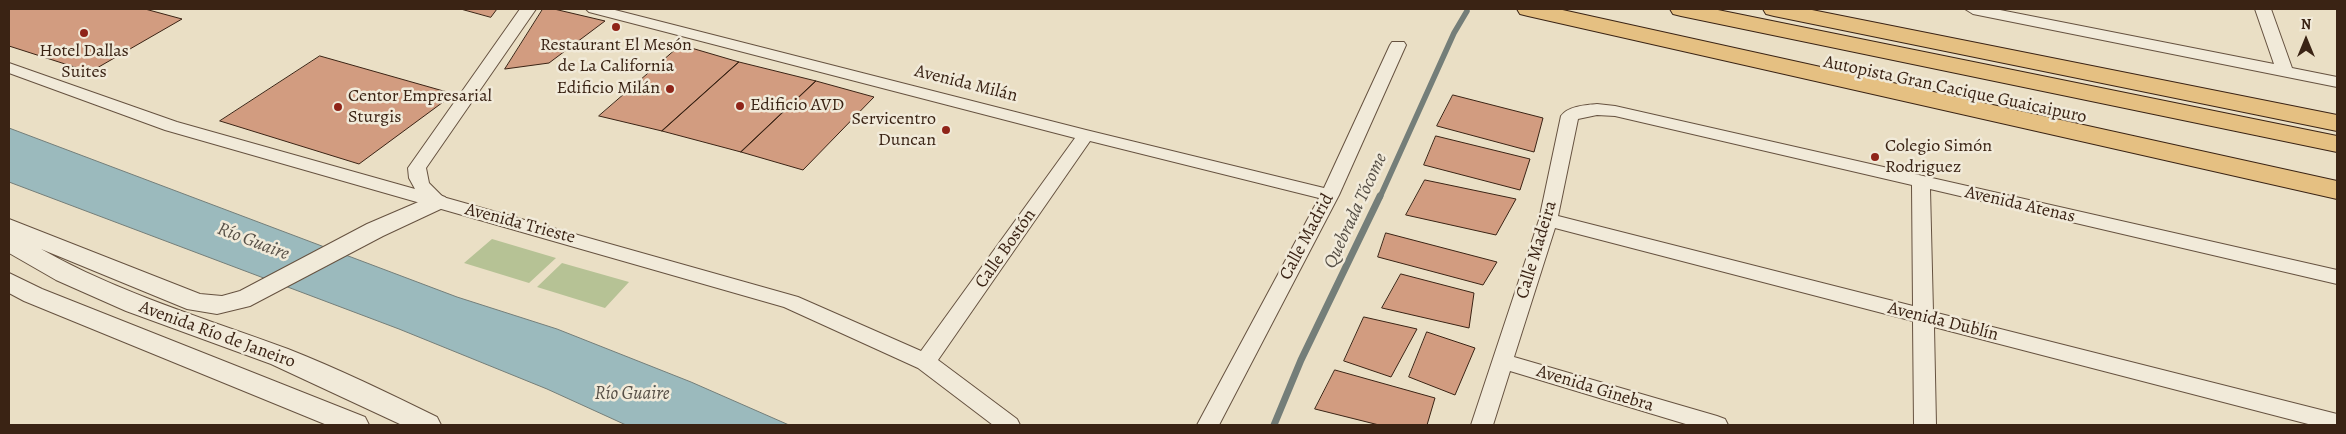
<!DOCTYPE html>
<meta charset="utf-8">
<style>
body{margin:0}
#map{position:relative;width:2346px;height:434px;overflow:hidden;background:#eadfc5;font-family:Alegreya,serif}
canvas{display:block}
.frame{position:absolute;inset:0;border:10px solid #3a2314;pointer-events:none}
.north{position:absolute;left:2281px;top:15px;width:50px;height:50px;-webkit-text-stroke:4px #f1ead9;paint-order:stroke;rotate:0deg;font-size:14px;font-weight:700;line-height:20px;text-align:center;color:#3a2314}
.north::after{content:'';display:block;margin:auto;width:18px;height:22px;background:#3a2314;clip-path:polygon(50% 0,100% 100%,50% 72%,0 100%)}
</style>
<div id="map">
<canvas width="2346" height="434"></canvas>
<div class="frame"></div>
<div class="north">N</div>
</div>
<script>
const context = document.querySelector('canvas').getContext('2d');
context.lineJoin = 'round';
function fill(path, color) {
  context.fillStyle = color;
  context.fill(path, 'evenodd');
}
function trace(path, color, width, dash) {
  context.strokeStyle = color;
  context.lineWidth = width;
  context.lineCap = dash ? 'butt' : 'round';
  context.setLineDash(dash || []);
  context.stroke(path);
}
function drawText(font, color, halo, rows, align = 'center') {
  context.font = font + ' Alegreya,serif';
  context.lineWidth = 5;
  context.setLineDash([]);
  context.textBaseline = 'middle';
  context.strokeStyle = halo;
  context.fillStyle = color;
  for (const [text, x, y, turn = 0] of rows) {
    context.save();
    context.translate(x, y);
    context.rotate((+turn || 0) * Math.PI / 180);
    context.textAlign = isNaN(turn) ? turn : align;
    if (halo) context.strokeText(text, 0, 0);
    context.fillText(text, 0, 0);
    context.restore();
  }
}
fill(new Path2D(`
 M492,239L556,258L529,283L464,263Z
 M562,263L629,282L605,308L537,287Z`), '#b6c295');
const water = new Path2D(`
 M9,128L457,297L557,329L691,382L789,425H626L547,389L399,329L9,182Z`);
fill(water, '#9bbabd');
trace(water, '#747e79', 1);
trace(new Path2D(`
 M1380,197L1454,33L1467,11`), '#747e79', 5.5);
trace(new Path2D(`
 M1274,425L1301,360L1380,196`), '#747e79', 7);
const building = new Path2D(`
 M9,9H145L182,19L90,72L9,46Z
 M461,9H497L491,17Z
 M543,9H554L605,21L549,63L505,69Z
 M681,45L739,62L662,131L599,116Z
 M320,56L454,94L359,164L220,121Z
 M739,62L816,81L741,152L662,131Z
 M816,81L874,97L803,170L741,152Z
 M1453,95L1543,118L1534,152L1437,126Z
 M1436,136L1530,159L1520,190L1424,165Z
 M1425,180L1516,199L1496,235L1406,215Z
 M1386,233L1497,262L1483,285L1378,257Z
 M1401,274L1474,293L1469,328L1382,308Z
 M1364,317L1417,329L1391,377L1344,361Z
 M1427,332L1475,348L1455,395L1409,377Z
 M1335,370L1435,398L1427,425H1379L1315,409Z`);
fill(building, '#d29c80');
trace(building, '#3a2314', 1);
const minor = new Path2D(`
 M520,9H536L426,168L429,183L443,197L798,297L921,351L1075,138L589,12L586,9H611L1086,130L1324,188L1390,45L1392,42H1404L1406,45L1339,195L1219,425H1197L1319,198L1090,141L938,360L1017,419L1020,425H993L918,368L784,307L165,130L9,73V63L177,122L415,189L409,178L408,168Z
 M1965,9H1995L2274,64L2255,9H2271L2292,68L2337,77V87L1973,14Z
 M1597,104L1615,106L2337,270V284L1930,189L1933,312L2337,414V425H2312L1934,327L1936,425H1914L1913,321L1555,228L1514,357L1717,416L1725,419L1728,425H1689L1510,371L1493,425H1471L1539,220L1561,116C1568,106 1586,105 1597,104ZM1597,115L1615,116L1912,185L1913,306L1558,216L1578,119Z`);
const tertiary = new Path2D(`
 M437,194L445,197L449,202L445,207L383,236L250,306L217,314L187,309L41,249C119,293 204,318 288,349C339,369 388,393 437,417L441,425H402L271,364L126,311L56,280L9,253V219L200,294L222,296L240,291L367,224Z
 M9,273L42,289L365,417L369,425H327L24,301L9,293Z`);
const motorway = new Path2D(`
 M1517,9H1558L2337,181V199L1528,16L1520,14Z
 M1670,9H1713L2337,136V152L1681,16L1673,14Z
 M1763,9H1807L2337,115V131L1774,16L1766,14Z`);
trace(minor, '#665240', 2);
trace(tertiary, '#665240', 2);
trace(motorway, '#3a2314', 2);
fill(minor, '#f1ead9');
fill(tertiary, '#f1ead9');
fill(motorway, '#e5c082');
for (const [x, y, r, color] of [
 [616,27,5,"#8f2418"],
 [84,33,5,"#8f2418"],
 [670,89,5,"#8f2418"],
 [740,106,5,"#8f2418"],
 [338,107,5,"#8f2418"],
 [946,130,5,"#8f2418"],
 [1875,157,5,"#8f2418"]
]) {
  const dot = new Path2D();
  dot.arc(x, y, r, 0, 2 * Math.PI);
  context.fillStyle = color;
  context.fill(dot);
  trace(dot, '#f1ead9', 2);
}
drawText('18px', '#3a2314', '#f1ead9', [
 ["Restaurant El Mesón",616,46,"center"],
 ["de La California",616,67,"center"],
 ["Hotel Dallas",84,52,"center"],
 ["Suites",84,73,"center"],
 ["Edificio Milán",660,89,"right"],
 ["Centor Empresarial",348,97],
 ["Sturgis",348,118],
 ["Edificio AVD",750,106],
 ["Servicentro",936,120,"right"],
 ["Duncan",936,141,"right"],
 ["Colegio Simón",1885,147],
 ["Rodriguez",1885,168]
], 'left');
drawText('18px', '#3a2314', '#f1ead9', [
 ["Avenida Milán",966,84,14],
 ["Autopista Gran Cacique Guaicaipuro",1955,90,12],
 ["Avenida Atenas",2020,205,13],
 ["Avenida Trieste",520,224,15],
 ["Calle Madrid",1307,237,-62],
 ["Calle Bostón",1006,249,-55],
 ["Calle Madeira",1537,250,-73],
 ["Avenida Dublín",1943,322,14],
 ["Avenida Río de Janeiro",217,335,20],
 ["Avenida Ginebra",1595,389,17]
]);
drawText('italic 19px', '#575047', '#f1ead9', [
 ["Quebrada Tócome",1356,211,-65],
 ["Río Guaire",253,242,21],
 ["Río Guaire",632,394]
]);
</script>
